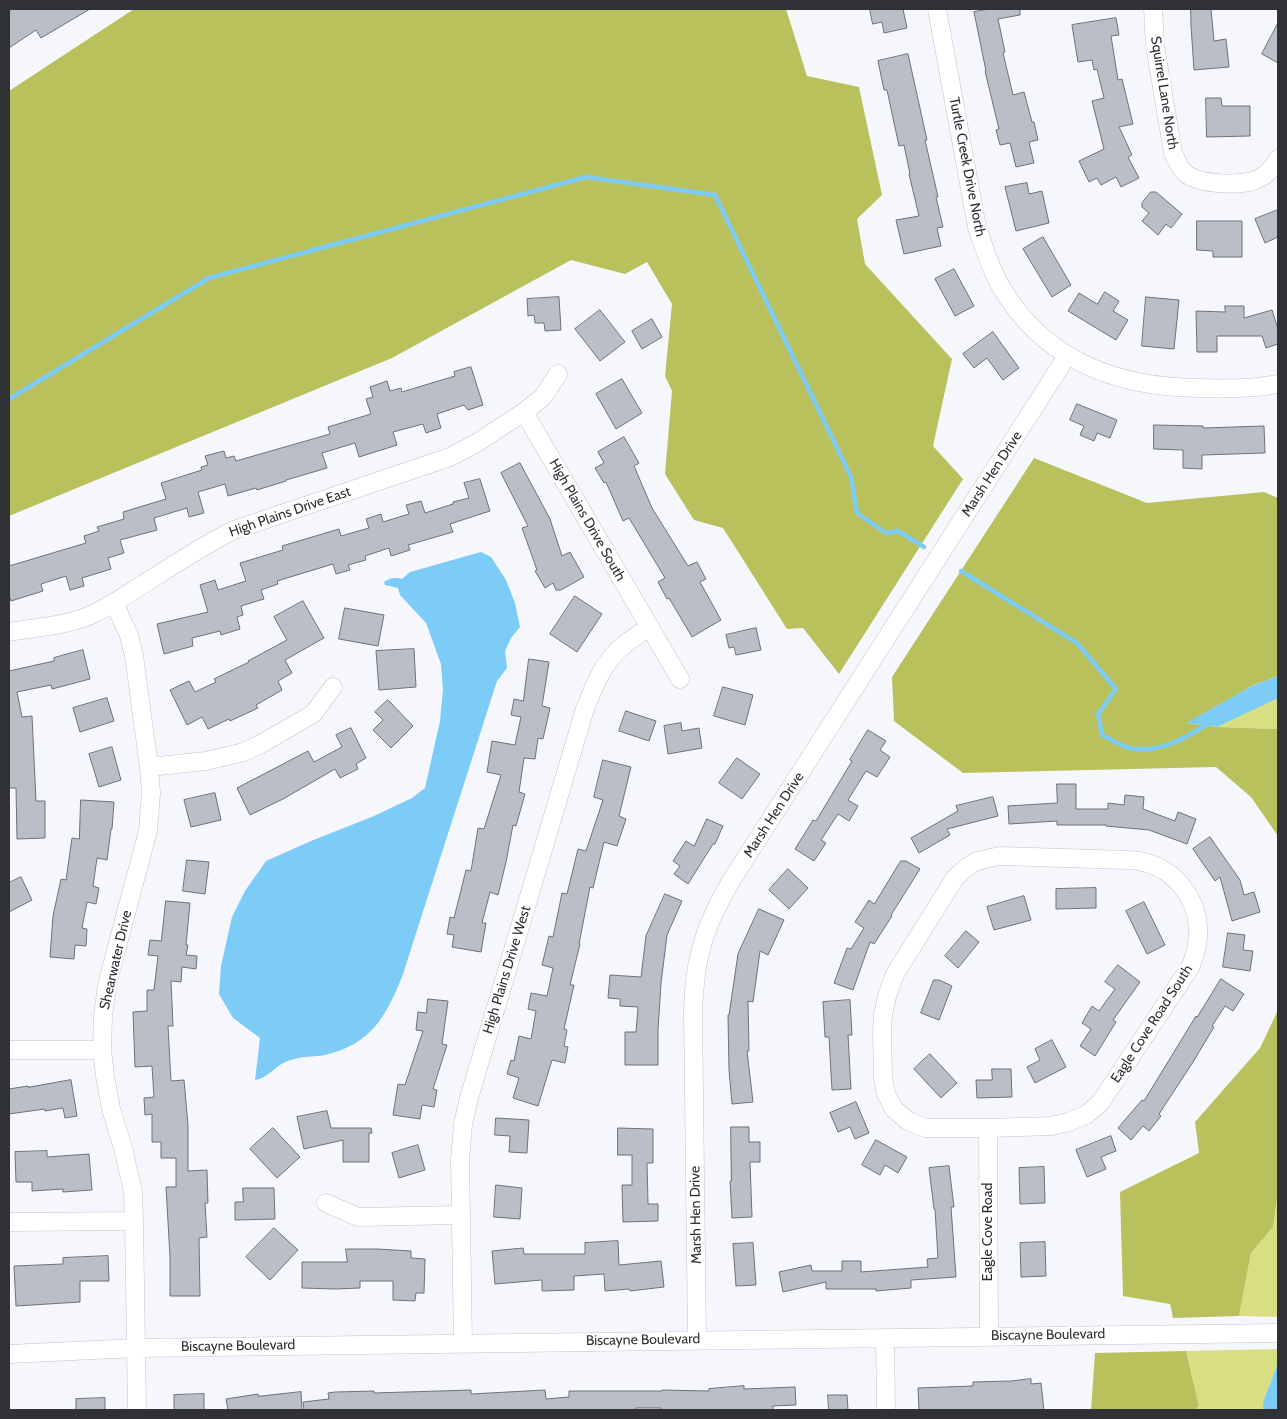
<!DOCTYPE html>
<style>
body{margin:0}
#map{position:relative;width:1287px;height:1419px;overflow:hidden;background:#f5f7fd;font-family:Cabin,sans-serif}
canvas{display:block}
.frame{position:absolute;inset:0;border:10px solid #303135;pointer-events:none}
</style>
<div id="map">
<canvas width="1287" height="1419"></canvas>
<div class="frame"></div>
</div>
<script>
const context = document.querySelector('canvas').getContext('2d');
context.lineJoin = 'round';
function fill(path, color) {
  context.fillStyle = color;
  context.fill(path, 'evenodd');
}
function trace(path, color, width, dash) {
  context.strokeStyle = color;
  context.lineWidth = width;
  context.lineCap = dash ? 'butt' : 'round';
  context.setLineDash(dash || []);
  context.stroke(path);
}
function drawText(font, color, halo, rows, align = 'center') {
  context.font = font + ' Cabin,sans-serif';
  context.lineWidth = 4.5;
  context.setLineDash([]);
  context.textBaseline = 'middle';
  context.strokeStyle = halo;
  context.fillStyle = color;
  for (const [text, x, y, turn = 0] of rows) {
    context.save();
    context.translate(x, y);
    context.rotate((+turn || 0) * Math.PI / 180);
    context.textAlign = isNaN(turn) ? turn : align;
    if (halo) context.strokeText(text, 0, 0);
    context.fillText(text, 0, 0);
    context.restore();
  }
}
fill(new Path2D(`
 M1276,698H1278V729L1217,727Z
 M1278,1192V1317L1239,1316L1251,1253L1273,1227Z
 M1278,1349V1363L1263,1402V1410H1194L1199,1406L1186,1351Z`), '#d7df82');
fill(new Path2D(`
 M134,9H786L807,76L859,87L882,195L857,219L865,264L952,359L933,446L963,479L839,674L803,628L787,629L723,528L694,520L665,474L672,391L665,376L672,304L647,262L625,274L571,260L392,358L9,516V91Z
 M1034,458L1147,503L1264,492L1278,498V676L1254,685L1187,723L1217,727L1278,729V836L1251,797L1216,767L963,773L894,721L892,677Z
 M1278,1010V1192L1273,1227L1251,1253L1239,1316L1173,1318L1170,1304L1123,1296L1120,1192L1199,1153L1195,1122L1260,1048Z
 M1186,1351L1199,1406L1194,1410H1091L1095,1353Z`), '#b9c15d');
fill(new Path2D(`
 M481,552L491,557L506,580L515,603L520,627L511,638L505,651L507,668L497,681L402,977C385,1018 371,1044 325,1055C314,1057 302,1056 291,1060C277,1063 269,1078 255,1080L260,1038L233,1018L219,994L221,966L232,917L245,891L266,861L311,841L374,816L412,798L425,788L440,721L443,690L441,664L426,623L400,595L398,588L385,585L384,582C389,578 395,577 402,579L410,572Z
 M1278,676V698L1217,727L1186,723L1254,685Z
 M1278,1363V1410H1263V1402Z`), '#7dcbf7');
trace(new Path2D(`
 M9,399L209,278L586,177L715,195L851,477L857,513L886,533L898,531L924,547
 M961,571L1077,643L1116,689L1098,714L1102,735C1110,739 1120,746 1130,748C1159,754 1186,738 1209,723`), '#7dcbf7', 4.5);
const building = new Path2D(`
 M9,9H90L41,38L36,30L9,48Z
 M870,9H903L907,28L884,33L882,22L873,24Z
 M990,9H1020V15L998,19L1005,52L1003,53L1013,95L1024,92L1032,122H1034L1038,140L1029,142L1034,163L1016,167L1010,143L1000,145L996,130L999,129L985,71H986L974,12Z
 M1191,9H1211L1214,41L1226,39L1229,67L1194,70L1191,26Z
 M1116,18L1119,35L1111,36L1118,80L1122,79L1133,124L1119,127L1132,155L1128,157L1139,178L1121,187L1116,177L1101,185L1097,178L1089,182L1079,161L1104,149L1092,101L1104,98L1097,69L1094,70L1092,60L1078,62L1072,25Z
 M1278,23V63L1262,54Z
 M908,54L927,140H925L938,197H936L943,227L937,228L941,246L904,254L896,220L919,216L909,174H910L904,145L899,146L887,90H884L878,61Z
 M1206,98H1221L1222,106H1250V136L1207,137Z
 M1027,183L1029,194L1042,191L1049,223L1016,231L1005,187Z
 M1151,192H1156L1182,214L1171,228L1166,224L1158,235L1142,221L1149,213L1142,207V203Z
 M1278,210V237L1265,243L1255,219Z
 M1197,221H1242V257H1213V251L1197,250Z
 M1043,237L1071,285L1052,297L1023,249Z
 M954,269L974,306L955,316L935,279Z
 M1105,292L1119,301L1113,311L1128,320L1116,340L1068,311L1079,293L1097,304Z
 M559,297L561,330L545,331L544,323H535L534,315L528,316L527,299Z
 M1146,297L1179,300L1174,349L1142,346Z
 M1225,306H1244V318L1272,310L1278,329V344L1266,348L1262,336H1217V352H1197L1196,311L1225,312Z
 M600,310L625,342L600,361L575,329Z
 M652,319L662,337L642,349L632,331Z
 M993,332L1019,368L1003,380L987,358L974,368L963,354Z
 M471,367L483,405L468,410L464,405L437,414L441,428L426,433L423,424L393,432L397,445L359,457L355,443L322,453L327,468L286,480V481L257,490L256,488L228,496L225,484L198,492L204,513L189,517L187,508L154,518L157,530L120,540L124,553L108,558L111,569L82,578L84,586L70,590L66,576L41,584L43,591L11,601L9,595V566L86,543L84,536L99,531L97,527L124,519L123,512L166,499L161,483L202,470L201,467L208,465L205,456L224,451L226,458L234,456L236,461L330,434L328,427L371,414L366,399L373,397L370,387L387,381L390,391L401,388L402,392L455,376L454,372Z
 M622,379L642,413L616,429L596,394Z
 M1077,404L1117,420L1110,438L1097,433L1094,441L1080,435L1084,426L1070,420Z
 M1154,425L1203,426V428L1264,426L1265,453L1202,455V469L1183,468V450L1154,449Z
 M624,437L639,463L634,466L652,508L688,566L697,562L706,579L700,582L721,620L692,637L669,598L667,599L658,582L665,578L629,518L623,521L606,482L604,483L595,468L604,463L598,452Z
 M520,463L550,519L562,556L570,552L584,577L561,590H556L553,583L545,588L535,571L537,570L522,528L528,526L501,473Z
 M480,479L490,511L450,524L453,532L408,545L410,550L391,556L389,548L365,556L366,560L348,565L350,570L336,574L333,564L277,581L278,584L261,590L264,599L241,606L243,615L237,617L240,629L221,635L220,631L192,638L193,646L164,654L157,624L208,612L200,585L215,580L218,590L246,581L240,563L283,550L282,546L339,529L341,536L369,528L366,519L381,514L383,522L409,514L406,505L421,501L425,513L453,504V502L469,498L464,483Z
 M575,596L602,614L577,652L550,634Z
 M303,601L324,638L285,660L292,673L278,681L282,690L256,705L258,708L230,721L229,719L208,729L202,717L187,725L170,690L189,681L195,692L216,682L214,679L249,662L248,661L287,640L274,617Z
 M345,608L384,615L378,646L339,639Z
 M756,628L761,650L736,655L734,647L729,648L726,635Z
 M414,649L416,687L379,690L376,651Z
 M83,650L90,679L52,689L51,685L17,692L22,717L32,716L36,801H45V838L17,839L16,788H9V671L54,661V658Z
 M529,659L549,662L542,706L550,708L543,739L538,738L535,759L524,758L519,792L525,794L516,826L513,825L506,862L498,895L490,892L482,923H486L481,952L452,947L454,935L447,934L450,917L454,918L466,870L471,871L478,828L484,829L501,775L487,772L492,741L515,745L521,717L511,715L514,699L523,701Z
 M723,687L753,695L745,725L714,716Z
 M107,698L114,721L80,732L73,708Z
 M388,700L413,726L391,748L373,730L383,720L375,712Z
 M626,711L656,721L649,741L619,731Z
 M681,723L682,731L699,728L702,748L668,754L664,726Z
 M351,728L366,758L356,764L358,769L340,778L335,769L283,799L250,815L237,788L308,751L314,762L342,747L336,735Z
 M868,730L886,741L880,750L890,757L877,777L866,771L848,800L858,806L849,821L838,814L821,840L826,843L814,861L795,849L813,820L816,821L852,761L850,760Z
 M112,747L121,780L99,787L89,754Z
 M737,758L760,774L742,799L719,783Z
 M603,760L631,767L619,816L626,819L617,846L604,842L593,888L590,887L579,944H580L570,985H574L564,1029L567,1030L564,1046L568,1047L565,1063L552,1060L538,1106L513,1098L519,1078L507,1074L511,1060L514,1061L519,1036L531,1039L536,1011L528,1009L531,993L547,996L553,968L542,965L549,936L553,937L562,893L567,894L578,849L586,851L603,800L594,797Z
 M1057,784H1076V809H1108V803L1124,805L1125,795L1144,797L1143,809L1175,821L1178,812L1196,819L1187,844L1149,830L1106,826V825H1057V821L1009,824L1008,806L1057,803Z
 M215,793L221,820L191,827L184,800Z
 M993,797L998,816L947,829L950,835L919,853L911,838L958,811L956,806Z
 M81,800L114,802L112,829H111L107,860L97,858L93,886L99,888L96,904L87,902L82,928L87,929L86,946L75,945L74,959L50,957L53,916L61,879L66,880L72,838L79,839Z
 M707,819L723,826L715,844H713L688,884L674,874L680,866L673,861L686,841L694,846Z
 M1210,837L1240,880L1244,895L1254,892L1260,912L1232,921L1220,877L1215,881L1193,849Z
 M187,860L209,862L205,894L183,891Z
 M901,861H906L920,869L891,915L892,916L874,944L870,942L853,990L834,983L847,948L851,949L864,928L855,922L869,900L874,904Z
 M788,869L808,888L789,909L769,890Z
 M21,877L32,900L9,912V883Z
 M1096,888V908L1056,909V889Z
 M665,894L682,901L667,935L661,983L658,1030V1065H625V1032H636L638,1007L620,1006V999L608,998L610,975L641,977L646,936Z
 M1024,896L1031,920L994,930L987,907Z
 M166,901L190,903L186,945H188L186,955L197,956L196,969L182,967L181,982L171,981L173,1026H168L171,1081L184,1080L188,1125V1171L207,1170L208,1203H205L207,1237L199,1238L200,1296H170V1257L166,1187H176V1158H161V1142H152V1114L145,1115L144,1098L154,1097L152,1066L135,1067L133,1012L147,1011V990H154L158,956L148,955L150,940L161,941Z
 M1144,902L1165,945L1147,954L1126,911Z
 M759,909L784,920L768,955L760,951L753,1002L748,1001L749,1051H747L753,1102L732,1104L729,1070L728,1015H729L738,954Z
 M966,931L979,942L958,968L945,956Z
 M1228,933L1245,935L1243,950L1253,951L1250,971L1223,967Z
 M1118,965L1140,982L1113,1020L1116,1022L1095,1056L1080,1046L1091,1029L1082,1023L1092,1006L1099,1011L1115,989L1105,982Z
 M1221,979L1244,994L1233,1011L1225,1006L1212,1026L1214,1027L1193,1062L1159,1114L1161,1116L1149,1131L1143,1126L1131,1140L1118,1128L1142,1100L1144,1101L1196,1016L1197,1017Z
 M934,980H939L952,986L939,1020L921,1013Z
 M428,999L448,1001L442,1044L447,1045L433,1089L437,1090L434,1107L422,1105L420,1119L393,1115L398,1084L405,1085L423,1031L416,1030L418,1012L426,1013Z
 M850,1000L852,1035H848L851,1089L832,1090L829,1037H825L823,1002Z
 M1052,1040L1066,1067L1035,1083L1027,1067L1040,1060L1035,1049Z
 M930,1054L957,1083L941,1098L914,1069Z
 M992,1069H1011L1012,1097L977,1098L976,1080H992Z
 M71,1080L77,1116L65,1118L63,1108L45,1111V1109L9,1114V1089L28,1086V1087Z
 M856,1102L869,1133L855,1139L850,1127L838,1132L830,1113Z
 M327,1111L331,1128H371L372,1133H369V1162H343V1140L304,1149L297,1117Z
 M496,1118L529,1120L527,1153L509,1152L510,1136L495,1135Z
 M731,1127H749V1142H760V1162H750L752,1217L732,1218L730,1181H731Z
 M273,1128L300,1157L277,1178L250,1149Z
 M618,1128L653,1129V1163H647L648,1204H658V1221L623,1222L622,1185H632V1155H618Z
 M1111,1136L1116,1151L1101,1157L1106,1169L1087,1177L1076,1150Z
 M876,1140L907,1157L898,1173L885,1165L880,1175L862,1165Z
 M418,1145L425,1170L399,1178L392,1153Z
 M47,1151V1157L89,1154L92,1190L63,1192V1189L32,1191V1182H16L15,1152Z
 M949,1166L954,1207H951L956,1277L911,1280V1288L876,1291V1289H826V1282L783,1292L779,1272L811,1265L812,1271H842V1261H861V1272L928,1267L927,1259L938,1258L935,1209H934L929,1168Z
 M1044,1167L1045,1203L1020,1204L1019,1168Z
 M496,1185L522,1188L520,1219L494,1217Z
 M243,1188H274L275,1219L235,1220V1202H243Z
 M274,1228L298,1250L270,1280L246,1257Z
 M618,1241L619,1265L661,1261L664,1287L630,1291L629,1289L605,1291L604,1274L574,1276V1290L542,1291V1280L495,1284L492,1251L523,1248L524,1254H585V1243Z
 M1045,1242L1046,1276L1021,1277L1020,1243Z
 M753,1243L756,1285L736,1286L733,1244Z
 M346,1249H377L411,1251V1258L425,1259L424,1293H416L415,1301L393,1300V1281H360V1288L335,1289L302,1288V1262H347Z
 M108,1256L109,1281H80V1302L16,1306L14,1266L63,1264V1258Z
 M1031,1379V1384L1041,1383L1044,1410H919L918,1388L973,1386V1382L1011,1381Z
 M744,1386V1389L795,1387L796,1405L773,1406V1410H661V1408H636V1410H304L303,1402L329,1399L328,1393L335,1392L374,1391V1393L471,1390V1394L545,1390L546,1399L569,1397V1391H662V1390L709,1391V1389Z
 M301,1392L302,1410H228L226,1399L258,1394V1396Z
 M204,1394V1410H174V1395Z
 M828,1395H847L848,1410H829Z
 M105,1398V1410H76V1399Z`);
fill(building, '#babec7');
trace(building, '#6e717a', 1);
const minor = new Path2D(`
 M937,9L977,227C984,247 990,268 1001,287C1045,361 1116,387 1198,388C1225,389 1252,389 1278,384
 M1153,9L1155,46L1173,153C1177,161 1179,167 1185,173C1199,185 1245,187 1260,178C1268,174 1274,166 1278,159
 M524,412L680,679
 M114,603L129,635L134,656L149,767L151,793L148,831L115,954L107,985L103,1016L102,1050L105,1076L111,1109L123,1148L133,1192L134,1221L137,1410
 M9,632C37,627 69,626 95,613C111,605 126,595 142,585C172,566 202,546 234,530L450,457L475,444L524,412L543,397L558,374
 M149,767L206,761L244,752L259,745L313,714L333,687
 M1000,856L1128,860C1134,860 1141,861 1147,863C1176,871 1197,899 1198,929C1199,942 1195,954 1191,966L1100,1103L1086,1115L1068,1122L1052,1126L988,1128H926L908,1121L894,1109L886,1094L883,1078L882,1033L883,1015L887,996L895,974L955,878C972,861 977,860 1000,856Z
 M9,1050H102
 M988,1128L989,1336
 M326,1203L358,1217L461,1215
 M9,1222L134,1221
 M885,1338L886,1410
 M697,1339L693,1011C694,991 695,972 700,953C706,927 718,904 731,881L1067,356
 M463,1343L460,1160L463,1124L469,1098L584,712C593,688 603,661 624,645C632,638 641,633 650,627
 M9,1354L136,1348L1278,1333`);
trace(minor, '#c0c3cd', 19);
trace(minor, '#fff', 18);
drawText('14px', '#303135', '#fff', [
 ["Squirrel Lane North",1164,93,81],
 ["Turtle Creek Drive North",967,167,79],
 ["Marsh Hen Drive",992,474,-57],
 ["High Plains Drive East",290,512,-19],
 ["High Plains Drive South",587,520,60],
 ["Marsh Hen Drive",774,815,-57],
 ["Shearwater Drive",116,960,-77],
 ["High Plains Drive West",507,970,-73],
 ["Eagle Cove Road South",1152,1024,-57],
 ["Marsh Hen Drive",696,1215,-91],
 ["Eagle Cove Road",988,1232,-90],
 ["Biscayne Boulevard",1048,1335,-1],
 ["Biscayne Boulevard",643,1340,-1],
 ["Biscayne Boulevard",238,1346,-1]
]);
</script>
